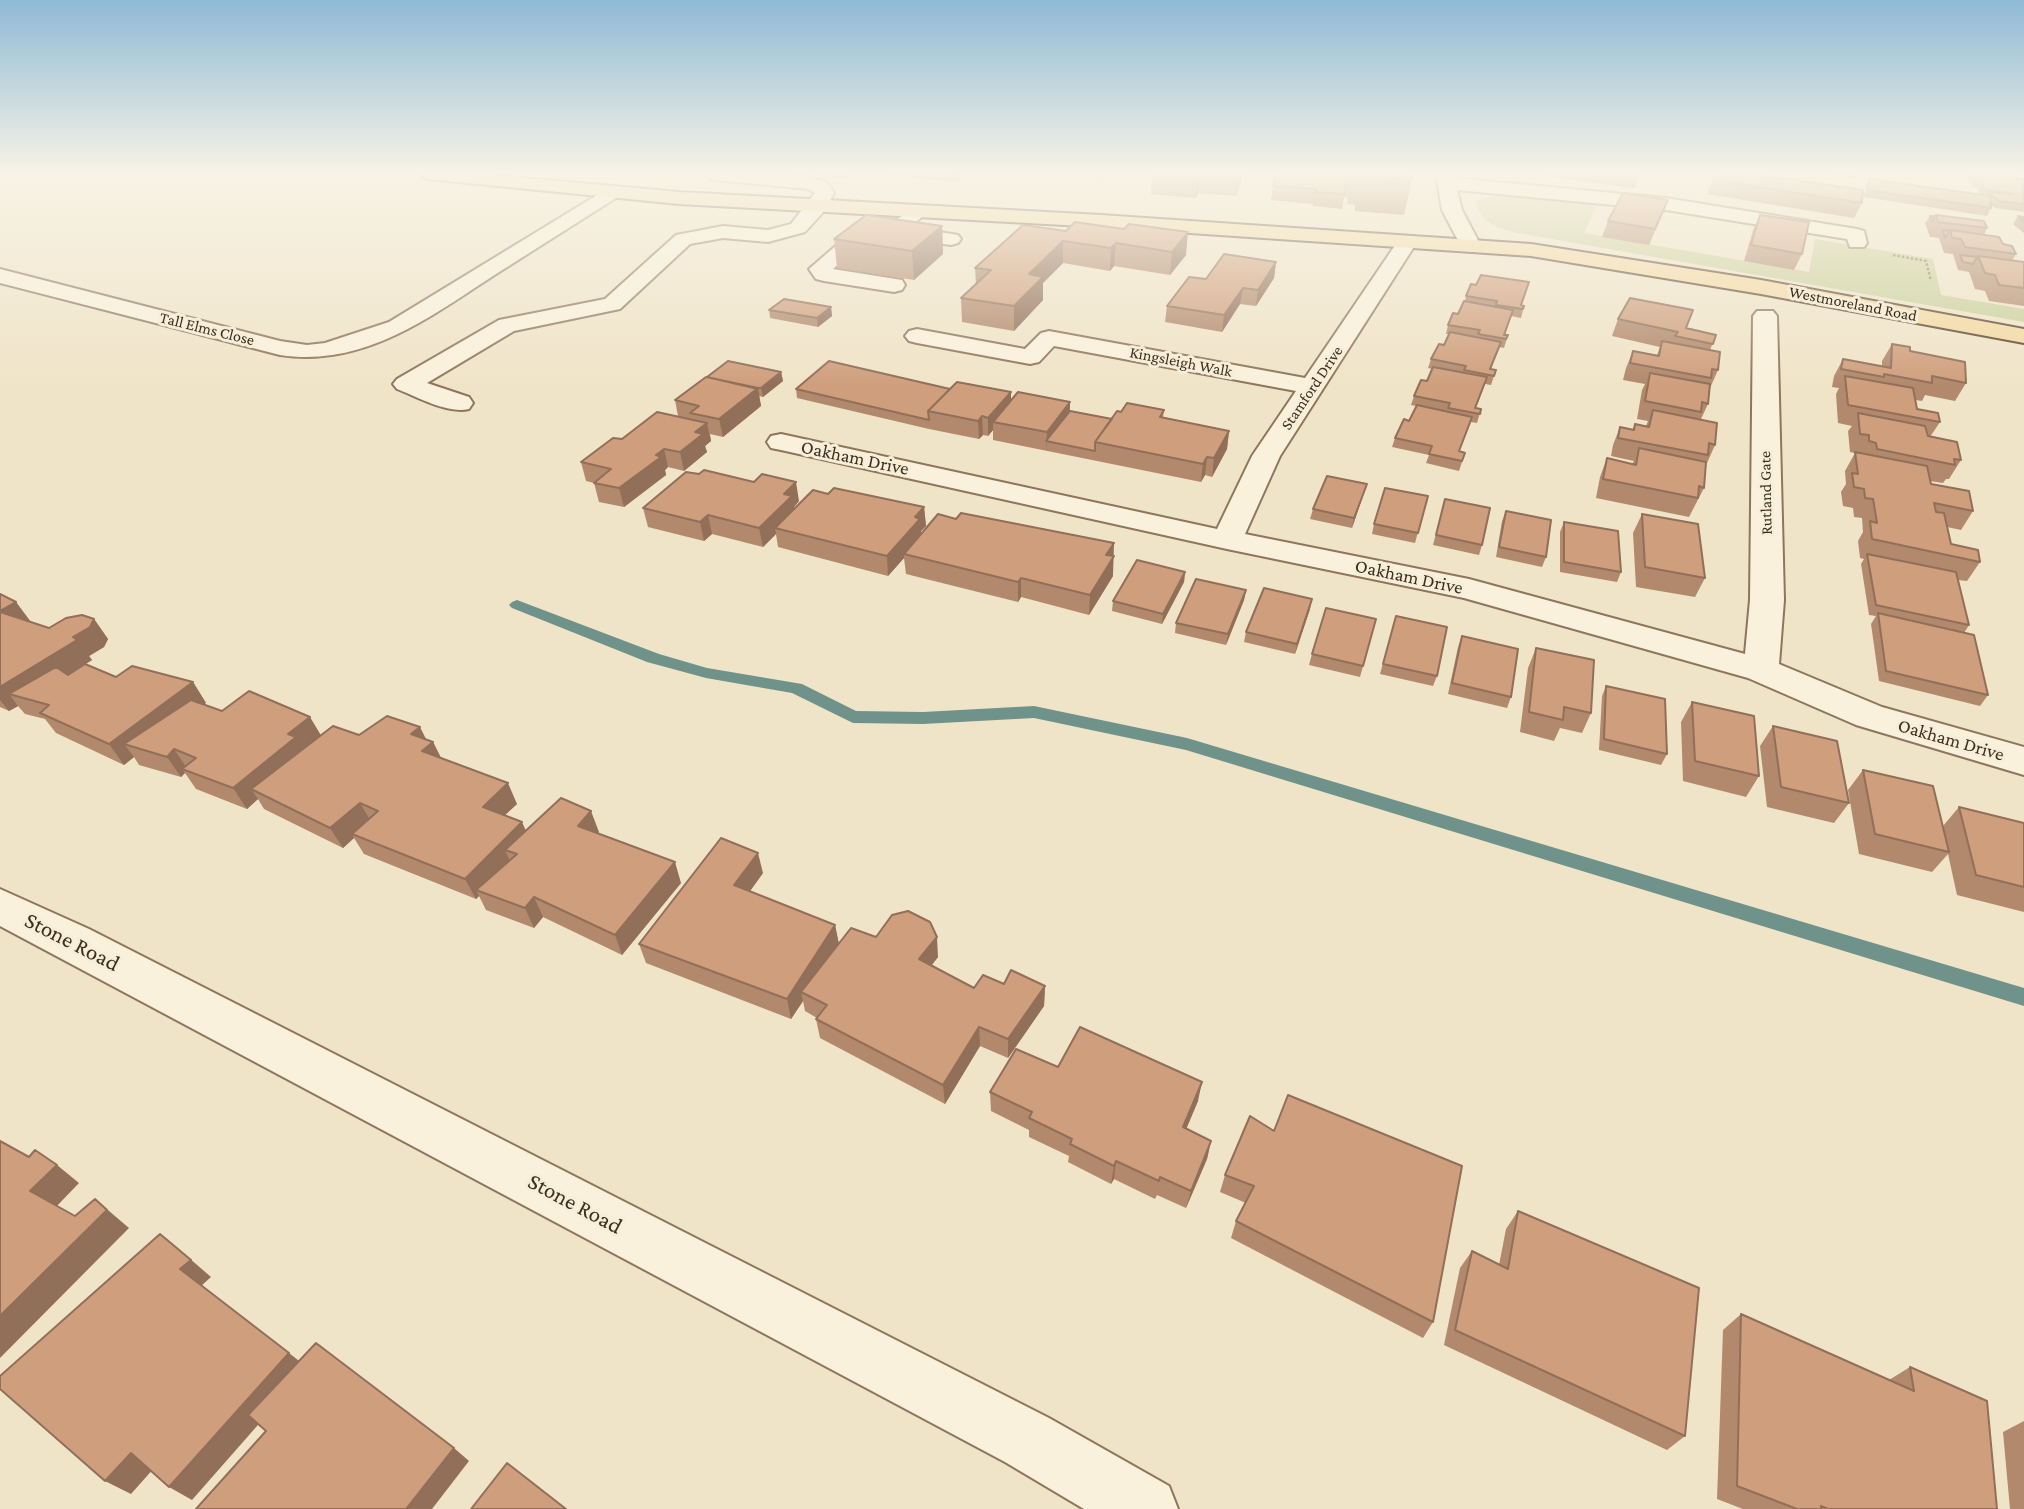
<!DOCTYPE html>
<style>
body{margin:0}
canvas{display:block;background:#f0e4c8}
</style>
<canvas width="2024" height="1509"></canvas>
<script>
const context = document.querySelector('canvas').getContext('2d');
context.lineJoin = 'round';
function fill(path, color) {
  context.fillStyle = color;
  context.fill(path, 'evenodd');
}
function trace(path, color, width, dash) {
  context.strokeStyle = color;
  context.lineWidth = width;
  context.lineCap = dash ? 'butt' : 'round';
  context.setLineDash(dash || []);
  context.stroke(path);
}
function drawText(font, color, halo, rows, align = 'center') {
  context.font = font + ' "Crimson Pro",serif';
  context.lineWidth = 6;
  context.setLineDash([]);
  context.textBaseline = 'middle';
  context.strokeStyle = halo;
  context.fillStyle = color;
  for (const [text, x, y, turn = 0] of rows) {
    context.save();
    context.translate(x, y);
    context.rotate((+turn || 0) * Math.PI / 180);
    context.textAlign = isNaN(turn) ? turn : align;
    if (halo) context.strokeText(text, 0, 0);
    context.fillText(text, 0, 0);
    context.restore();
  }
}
fill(new Path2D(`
 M1497,195L1598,204L1584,233L1809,272L1815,239L1933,259L1941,295L2024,309V322L1512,232C1494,226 1480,222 1476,201Z`), '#c9cf9b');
fill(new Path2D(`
 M517,600L659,654L707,668L802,684L856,711L923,712L1034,706L1187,738L2024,988V1006L1186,750L1034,718L923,724L853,723L792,693L706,678L647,662L512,608L509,605L512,602Z`), '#6f938a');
const minor = new Path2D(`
 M708,174C732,174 810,171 828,184C829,185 834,192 834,193L825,210L805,232L768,242L723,238L690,244L620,309L514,331L427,383L469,397L473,403L469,409C447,414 418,397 397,389L393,384L397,379L499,320L605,299L676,235L723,226L768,230L791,224L815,193L808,189L716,180L710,179Z
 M1436,174H1454L1455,178L1666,198L1857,229L1864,231L1867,243L1864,247H1850L1847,239L1666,210L1457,190L1462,210L1481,246L1478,250H1464L1461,246L1442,210Z
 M612,186L619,188L621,192L619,196C578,222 537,248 496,274C430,317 363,368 280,355L0,283V269L280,341L307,345L325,343L389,322Z
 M920,205L930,211L909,227L958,235L961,239L958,243L951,245L891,237L860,245L833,269L902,280L905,285L902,290L894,292L824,281L816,279L809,269L846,237L884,227Z
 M1407,236L1414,238L1417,242L1280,456L1245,534L1469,579L1745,654L1750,600L1753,316L1757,311H1773L1777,316L1784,600L1779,664L1882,707L2024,747V775L1856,725L1748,678L1464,598L1227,549L781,450L771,448L767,442L771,436L781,434L1217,529L1252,456L1296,391L1054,346L1039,362L1030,364L917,343L909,341L905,336L909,331L917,329L1025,349L1041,333L1049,331L1305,378L1400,238Z
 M0,889L89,929L1049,1418L1169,1486L1178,1509H1084L1005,1462L0,926Z`);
const major = new Path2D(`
 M418,174H480L679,192L1101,215L1531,244L1761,280L2024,329V343L1761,294L1531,256L1101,227L679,204L427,179Z`);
trace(minor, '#8d765c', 4);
trace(major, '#5b4430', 4);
trace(new Path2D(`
 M1056,174L1105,178
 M1893,255L1926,261L1931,281`), '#8d765c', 2.5, [2.5, 2]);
fill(minor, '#faf1dc');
fill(major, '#f3d9a0');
fill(new Path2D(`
 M800,174H855L847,179Z
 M880,174H965L957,182L880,175Z
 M1152,174H1249L1248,177L1243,176L1236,196L1198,193L1196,198L1151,194Z
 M1347,174L1346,185L1348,174H1412V180L1404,215L1355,211V205L1347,204L1348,198L1344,197L1342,209L1313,206V204L1271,200L1273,186Z
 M1527,174H1641L1634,188Z
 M1715,174L1862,203L1854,218L1707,194Z
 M1813,174H1859L1857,179Z
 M1964,174H2016L2017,178L2024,185V212L1995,208L1991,205V208L1987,216L1864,197L1866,186L1869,179L1979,195L1978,188L1971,187V180L1965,179Z
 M1662,215L1649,245L1602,237L1608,221Z
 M1760,215L1802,254L1794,270L1744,261L1753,230Z
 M1936,215L1987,228L1984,235L2003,244L2016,254L2012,261L2024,262V306L1989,301L1985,291L1975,289L1969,272L1958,270L1953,254L1944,253L1939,238L1930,237L1925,223L1930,216H1935Z
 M2018,216L2024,217V233L2013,224Z
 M942,226L943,254L914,280L837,268L834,239Z
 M1124,229L1186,255L1170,275L1114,266L1110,271L1063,263L1043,283V300L1014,331L962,322L961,298L976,284L975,268L1066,231Z
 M1276,262L1274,278L1256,306L1240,304L1222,332L1165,322L1167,306L1206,279Z
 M1466,296L1524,306L1521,318L1511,316L1505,335H1508L1504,348L1499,347L1491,369L1496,370L1491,385L1485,384L1476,408L1481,409L1477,423L1471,422L1459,452L1465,453L1459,471L1426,463L1429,455L1392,447L1395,438L1409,421L1416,406L1411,405L1414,396L1427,381L1432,369L1428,368L1431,359L1444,345L1449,334H1446L1448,325L1458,314L1465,301Z
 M831,307L832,316L818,327L770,318L769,310Z
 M1618,319L1686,328L1716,335L1710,350L1718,370L1710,388L1708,404L1701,419L1715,445L1707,463H1706L1704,488L1689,517L1596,498L1600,477L1607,458L1632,464L1634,461L1611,456L1613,445L1620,427L1632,430L1635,424L1646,426L1648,421L1637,419L1642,390L1645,384L1623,380L1626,368L1633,351L1657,355L1660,347L1612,336Z
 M1892,344L1910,351L1966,383L1955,401L1925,395L1922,401L1916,400L1917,409L1940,422L1930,437L1961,460L1949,479H1946L1943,483L1930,481L1931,484L1973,511L1961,530L1947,527L1951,544L1980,562L1967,581L1958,580L1969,625L1964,633L1988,695L1980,706L1879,681L1871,624L1876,616L1869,615L1861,564L1864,559L1860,558L1858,541L1863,532L1862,518L1854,517L1853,508L1843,506L1841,492L1846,484L1845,471L1855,453L1850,452L1848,431L1852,426L1838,423L1836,394L1839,388L1832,387L1834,376L1843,359L1882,366V361Z
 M781,372L783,381L763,397L759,396L761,406L723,437L710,434L711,441L705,446L707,452L684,471L668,467L665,470L666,475L624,507L599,502L594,483L586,481L581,462L622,439L678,416L675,400L708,378Z
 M796,389H950L1011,392V401L1070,402V411L1112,419L1121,412L1164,410L1163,418L1229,431L1227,449L1212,477L1205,475L1201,482L993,440V430L988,436L983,435L979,439L929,429L797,398Z
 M1367,484L1352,528L1310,519L1313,509Z
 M828,494L924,507L926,526L921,531V534L1113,556V576L1089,615L1021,597L1018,602L906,574L904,558L888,576L778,547L776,534L763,547L712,534L704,541L648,527L643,508L799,501L794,507V509Z
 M1428,496L1415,543L1372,534L1374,524Z
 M1445,499L1482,545L1479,555L1433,545Z
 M1506,511L1546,557L1542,567L1496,557L1502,521Z
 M1642,514L1705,578L1695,597L1636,587L1633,533Z
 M1564,522L1621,572L1617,582L1560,572V532Z
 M1185,572L1184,582L1162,624L1112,611L1113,601Z
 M1246,590L1244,600L1226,645L1175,633L1176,623Z
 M0,594L16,602L30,622L49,628L94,619L108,639L104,647L89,656L92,660L81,667L116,677L193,682L206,703L204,704L222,711L321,735H359L426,739L433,742L441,758L517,804L505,815L526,831L599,832L598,833L681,883L622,955L543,917L534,928L486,910L479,896L476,899L364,854L354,838L343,848L264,809L258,799L247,809L196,789L185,773L181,777L139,765L134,757L124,765L56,733L45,719L25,714L18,706L9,711L0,707Z
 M1310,609L1295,654L1244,642L1246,632Z
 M1396,616L1437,676L1433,686L1380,674Z
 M1376,619L1360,677L1309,665L1312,654Z
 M1462,636L1511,697L1507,708L1448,694L1458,647Z
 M1536,648L1591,713L1582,733L1560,728L1554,741L1520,732L1528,668Z
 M1606,686L1667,754L1661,765L1599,750L1602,696Z
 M1692,702L1759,776L1746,797L1683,781L1681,722Z
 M1773,726L1849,803L1834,823L1767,807L1760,746Z
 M1863,770L1943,826L1959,807L2024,823V912L1957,895L1948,854L1932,872L1859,854L1848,790Z
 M763,873L750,891L835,925L839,944L938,957L931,966L974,988L1004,984L1045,986L1044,1006L1008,1058L980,1046L945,1104L820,1038L816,1019L817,1018L805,1011L803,1001L791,1019L646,963L639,944Z
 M1058,1067L1198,1101L1186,1129L1211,1141L1207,1159L1186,1208L1157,1195L1155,1199L1114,1179L1111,1184L1068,1162L1069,1156L1029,1137V1130L991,1111L990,1092Z
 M1274,1131L1433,1322L1423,1338L1231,1238L1236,1221L1246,1203L1220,1192L1225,1175Z
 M1518,1211L1685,1436L1667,1450L1444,1345L1460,1268L1472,1251L1499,1265L1506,1229Z
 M1741,1314L1889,1380L1910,1367L1997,1509H1743L1717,1499L1723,1330Z
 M2024,1421V1509H2010L2003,1432Z`), '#b2896c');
fill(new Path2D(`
 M846,174H855L847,179Z
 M957,174H965L957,182Z
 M1198,174H1200L1198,193L1196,198Z
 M1239,174H1243L1236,196Z
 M942,226L943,254L914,280L912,251Z
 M1188,232L1186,255L1170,275L1172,252Z
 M1063,241V263L1043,283V300L1014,331V306L1029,274Z
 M1116,243L1114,266L1110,271L1111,248Z
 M1276,262L1274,278L1256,306L1258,290Z
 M1243,288L1240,304L1222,332L1224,315Z
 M831,307L832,316L818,327L817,318Z
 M781,372L783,381L763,397L761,388Z
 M758,388L761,406L723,437L719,419Z
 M1011,392V410L993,422V430L988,436V418Z
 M1070,402L1069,420L1046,441V451L1047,432Z
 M982,416L983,435L979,439L978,421Z
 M707,423L711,441L705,446L707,452L684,471L680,452L695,432Z
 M1229,431L1227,449L1212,477L1214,458Z
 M664,449L668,467L665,470L666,475L624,507L619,488Z
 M1207,457L1205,475L1201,482L1203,464Z
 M796,482L799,501L794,507L795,515L775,528L776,534L763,547L759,528L784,494Z
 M1367,484L1364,493L1352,528L1354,518Z
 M924,507L926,526L921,531L922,538L904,554V558L888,576L887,556L915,517Z
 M708,515L712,534L704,541L700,522Z
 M1114,543L1113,576L1089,615L1090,595L1106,555Z
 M1185,572L1184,582L1162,624L1163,614Z
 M1021,578V597L1018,602V582Z
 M1246,590L1244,600L1226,645L1228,634Z
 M1312,599L1310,609L1295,654L1297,644Z
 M16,602L31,622L14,631L0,611Z
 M94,619L108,639L104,647L89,656L92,660L29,699L9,694L18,706L9,711L0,700V687L73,637Z
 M193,682L206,703L143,750L124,744L134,757L124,765L109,744Z
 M310,717L322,737L251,789L258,799L247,809L233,788L288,734Z
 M420,727L429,745L433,742L443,762L432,771L411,734Z
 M174,749L188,770L182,769L185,773L181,777L167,757Z
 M508,783L517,804L492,827L483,807Z
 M360,803L372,823L352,834L354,838L343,848L330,828Z
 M591,811L599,832L586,846L578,826Z
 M522,822L531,842L517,854L505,850L511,863L476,890L479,896L476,899L465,879Z
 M758,853L763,873L740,905L734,885Z
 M675,862L681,883L622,955L615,935Z
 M534,897L543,917L534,928L525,908Z
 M835,925L839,945L801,992L803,1001L791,1019L787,999Z
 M937,937L938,957L921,979L919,959Z
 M1045,986L1044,1006L1008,1058V1039Z
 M979,1027L980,1046L945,1104L943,1085Z
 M1202,1082L1198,1101L1179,1146L1183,1127Z
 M1211,1141L1207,1159L1186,1208L1191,1191Z
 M1116,1161L1114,1179L1111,1184L1114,1166Z
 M57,1165L79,1183L54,1209L30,1191Z
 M95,1199L129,1228L0,1358V1316Z
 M160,1234L181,1251L211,1277L201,1286L180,1269Z
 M289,1353L308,1368L192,1500L169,1487Z
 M454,1448L469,1461L432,1509H406Z
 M131,1453L155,1467L131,1494L105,1481Z`), '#916f58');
const building = new Path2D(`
 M1276,174H1347L1345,194L1315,192L1316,189L1273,186Z
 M1362,174H1412V180L1362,176Z
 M1715,174H1752L1863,190L1862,203L1713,180Z
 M1975,174H2016L2017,178L2023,179L2024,204L1999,201L1987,192L2014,194L1983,189L1982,181L1975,179Z
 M1869,179L1990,196L1991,208L1868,190Z
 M1623,193L1668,200L1655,229L1608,221Z
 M866,215L942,226L912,251L834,239Z
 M1760,215L1809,222L1802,254L1751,245Z
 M1936,215L1984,221L1987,228L1938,222Z
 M1930,216H1935L1932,222Z
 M2018,216L2024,217V222Z
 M1075,222L1124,229L1129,224L1188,232L1172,252L1116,243L1111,248L1063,241L1029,274L1043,277L1014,306L961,298L991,270L975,268L1023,225L1066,231Z
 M1943,230L1949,231L1945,238Z
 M1950,230L1999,237L2003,244L2012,246L2016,254L1965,247L1961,239L1952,238Z
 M1224,254L1276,262L1258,290L1243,288L1224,315L1167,306L1189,277L1206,279Z
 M1960,255L1977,257L1973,264L1963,262Z
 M1978,256L2024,262V288L1999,285L1995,275L1985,273Z
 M1481,275L1529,282L1521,305L1524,306L1523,309L1496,305L1497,301L1466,296L1471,284L1476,285Z
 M1630,298L1693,310L1686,328L1716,335L1713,344L1675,336L1678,332L1618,319Z
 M784,299L831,307L817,318L769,310Z
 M1464,301L1513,310L1504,335H1508L1506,339L1478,334L1480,330L1448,325L1453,313L1458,314Z
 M1450,332L1501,342L1490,369L1496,370L1494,376L1464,370L1466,366L1431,359L1439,344L1444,345Z
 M1662,341L1720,352L1718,370L1712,369L1711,378L1630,363L1633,351L1659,356Z
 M1892,344L1910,347V351L1965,362L1966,383L1932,376V383L1884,374V377L1841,369L1843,359L1891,368Z
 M728,361L781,372L761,388H754L707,377Z
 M829,361L950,389L928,411L929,420L796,389Z
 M1433,367L1487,377L1475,408L1481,409L1480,414L1448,408L1450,403L1414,396L1421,380L1427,381Z
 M1650,373L1710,384L1708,404L1702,402L1701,412L1645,401Z
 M1845,376L1913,388L1917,409L1938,413L1940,422L1848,405Z
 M706,377L758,388L719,419L690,413L699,406L675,400Z
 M957,382L1011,392L988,418L982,416L978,421L928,411Z
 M1018,392L1070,402L1047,432L993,422Z
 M1127,403L1164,410L1160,417L1229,431L1214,458L1207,457L1203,464L1095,442L1117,411L1121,412Z
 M1417,405L1472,417L1459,451L1465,453L1462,461L1429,454L1432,446L1395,438L1404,419L1409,421Z
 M1653,410L1717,423L1715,445L1709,443L1708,455L1618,438L1620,427L1634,430L1635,424L1649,427Z
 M1070,411L1112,419L1095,442V451L1046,441Z
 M657,412L707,423L695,432L703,434L680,452L664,449L656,455L661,457L619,488L594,483L611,469L581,462L613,438L622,439Z
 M1858,413L1925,426L1928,436L1957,442L1961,460L1954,459L1955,465L1877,449L1876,443L1869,441V435L1860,434Z
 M1639,448L1706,462L1704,488L1699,486L1698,498L1603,479L1607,458L1636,465Z
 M1855,452L1927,466L1931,484L1969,491L1973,511L1934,503L1936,512L1944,513L1951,544L1978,550L1980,562L1872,539L1870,521L1877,523L1873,499L1865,498L1864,489L1854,487L1852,473L1858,474Z
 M704,470L754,482L762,474L796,482L784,494L792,496L759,528L708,515L700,522L643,508L686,472L699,474Z
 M1327,476L1367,484L1354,518L1313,509Z
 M834,488L924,507L915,517L920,519L887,556L775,528L813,490L828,494Z
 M1385,488L1428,496L1418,533L1374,524Z
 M1445,499L1490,508L1482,545L1436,535Z
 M1506,511L1551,520L1546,557L1499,547Z
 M961,513L1114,543L1106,555L1114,556L1090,595L1021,578L1018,582L904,554L938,514L956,519Z
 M1642,514L1698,524L1705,578L1645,567Z
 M1564,522L1618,531L1621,572L1564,562Z
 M1867,554L1956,572L1969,625L1876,605Z
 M1137,560L1185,572L1163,614L1113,601Z
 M1196,579L1246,590L1228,634L1176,623Z
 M1264,588L1312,599L1297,644L1246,632Z
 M0,594L16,602L0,611Z
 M1326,608L1376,619L1363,666L1312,654Z
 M0,612L49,628L66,618L82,615L94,619L90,627L73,637L77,640L0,687Z
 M1878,613L1974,635L1988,695L1886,671Z
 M1396,616L1447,627L1437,676L1383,664Z
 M1462,636L1518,649L1511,697L1452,683Z
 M1536,648L1594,660L1591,713L1564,707L1563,720L1529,712Z
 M85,664L116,677L132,666L193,682L109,744L40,713L49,705L9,694L56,667L68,675Z
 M1606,686L1665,699L1667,754L1604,739Z
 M249,691L310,717L288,734L296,737L233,788L182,769L196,758L174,749L167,757L124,744L191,700L222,711Z
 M1692,702L1754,716L1759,776L1695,761Z
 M387,716L420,727L411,734L433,742L422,751L508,783L483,807L522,822L465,879L352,834L378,811L360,803L330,828L251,789L333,726L359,735Z
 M1773,726L1837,741L1849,803L1781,787Z
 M1863,770L1933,786L1949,852L1875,834Z
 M561,798L591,811L578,826L675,862L615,935L534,897L525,908L476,890L517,854L505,850Z
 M1959,807L2024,823V887L1976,875Z
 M721,838L758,853L734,885L835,925L787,999L639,944Z
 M908,911L930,922L937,937L919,959L974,988L983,975L1004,984L1011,970L1045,986L1008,1039L979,1027L943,1085L816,1019L827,1005L801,992L851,928L876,937L892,915Z
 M1080,1027L1202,1082L1183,1127L1211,1141L1191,1191L1160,1177L1159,1181L1116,1161L1114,1166L1070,1144L1072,1139L1029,1118L1032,1112L990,1092L1016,1049L1058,1067Z
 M1288,1095L1462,1166L1433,1322L1236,1221L1254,1186L1225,1175L1250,1116L1274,1131Z
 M0,1141L29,1157L35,1150L57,1165L30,1191L75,1216L95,1199L107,1210L0,1316Z
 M1518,1211L1699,1288L1685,1436L1455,1330L1472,1251L1508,1269Z
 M160,1234L191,1260L180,1269L289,1353L169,1487L131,1453L105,1481L0,1389V1376Z
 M1741,1314L1914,1391L1910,1367L1987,1401L1997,1509H1828L1821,1506V1509H1797L1737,1486Z
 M316,1343L454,1448L406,1509H196L266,1431L248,1415Z
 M507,1463L566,1509H471Z`);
fill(building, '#cf9f7d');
trace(building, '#916f58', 2);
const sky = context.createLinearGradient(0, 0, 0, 385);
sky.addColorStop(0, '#8fbad6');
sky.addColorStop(0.45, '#f8f3e6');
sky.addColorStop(1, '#f8f3e600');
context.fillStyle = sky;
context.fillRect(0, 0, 2024, 385);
drawText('16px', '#3d2e20', '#f7eed8', [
 ["Westmoreland Road",1853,304,11],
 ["Tall Elms Close",207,329,14],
 ["Kingsleigh Walk",1181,362,11],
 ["Stamford Drive",1312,388,-56],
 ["Rutland Gate",1766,493,-91]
]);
drawText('19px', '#3d2e20', '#f7eed8', [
 ["Oakham Drive",855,458,12],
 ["Oakham Drive",1409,577,12],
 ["Oakham Drive",1951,740,16]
]);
drawText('23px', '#3d2e20', '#f7eed8', [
 ["Stone Road",72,942,27],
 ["Stone Road",575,1204,28]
]);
</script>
